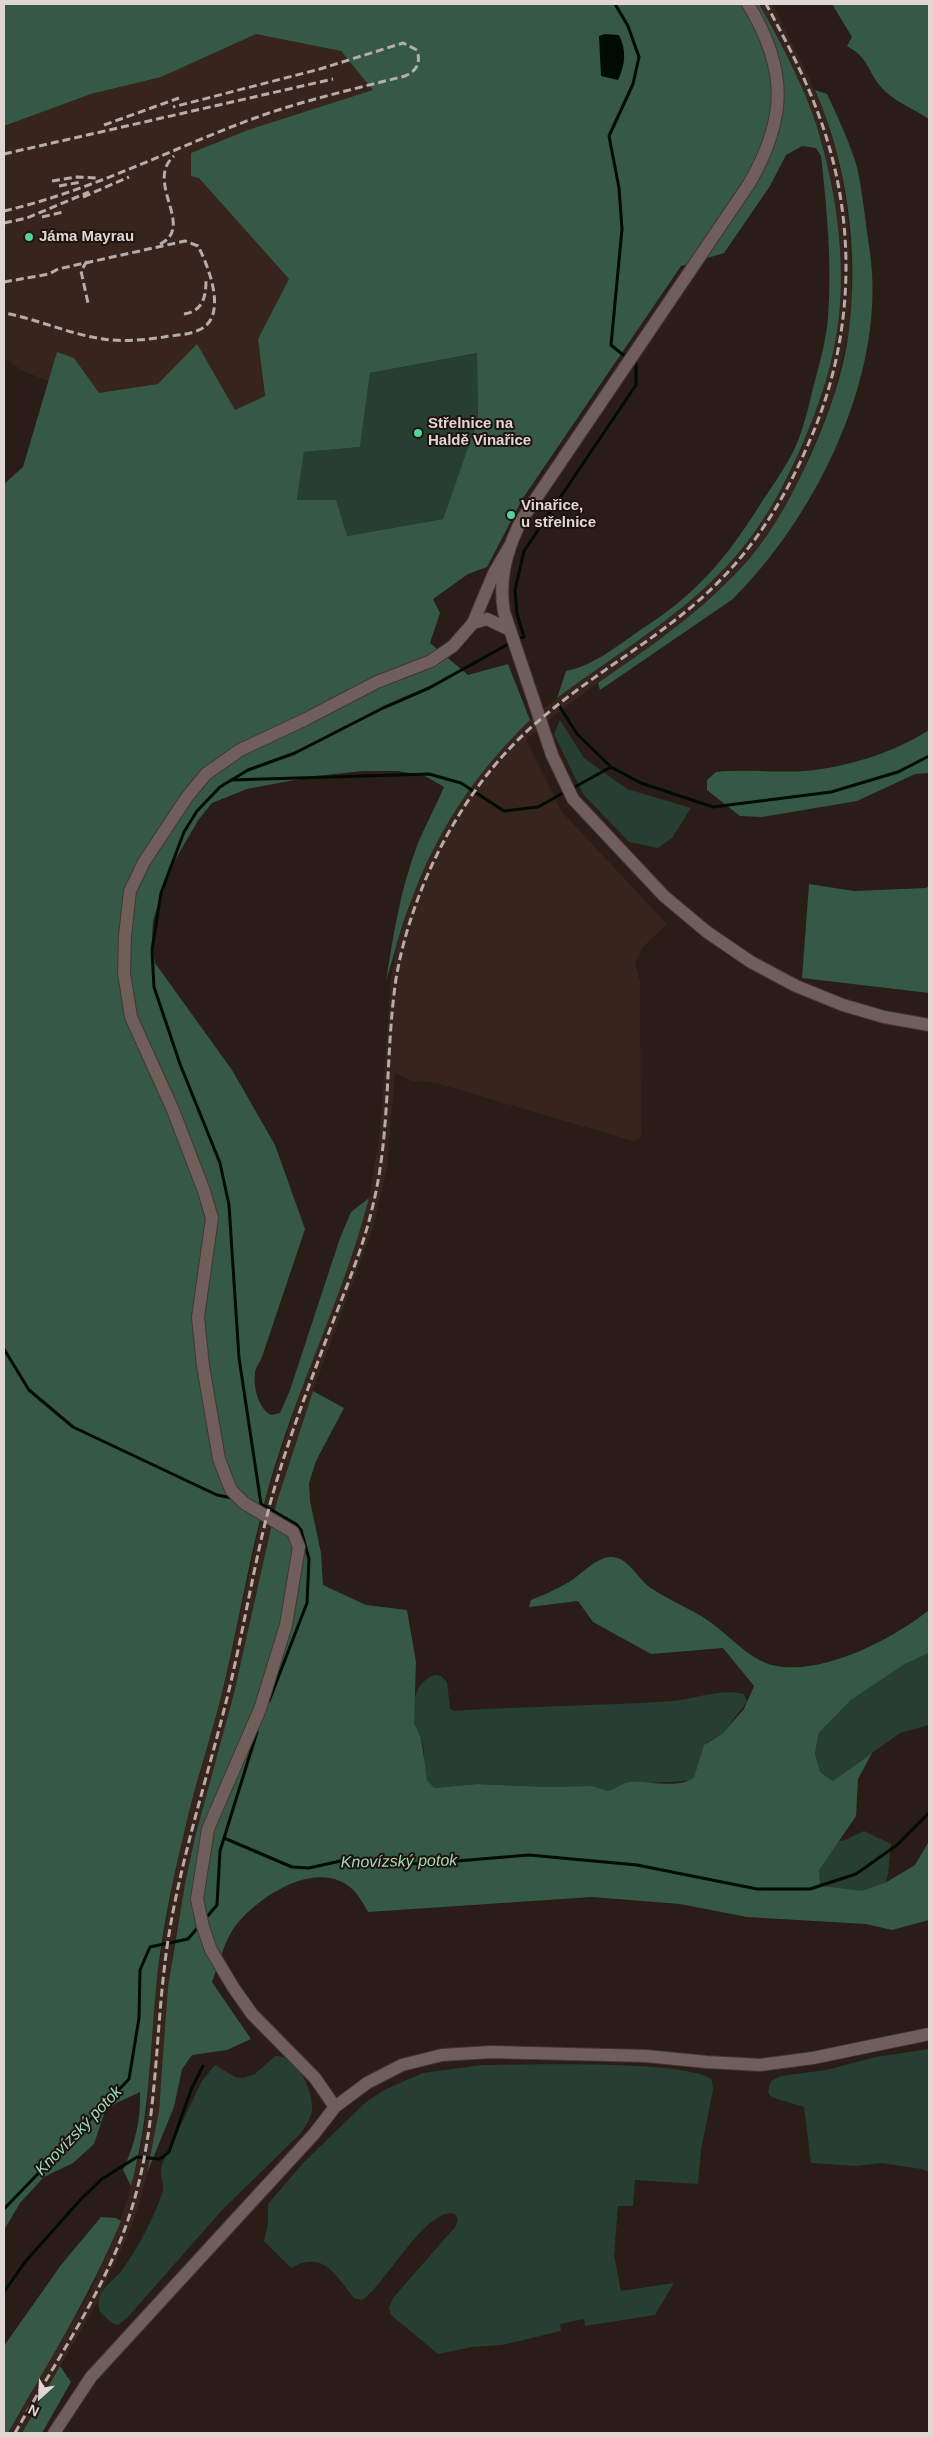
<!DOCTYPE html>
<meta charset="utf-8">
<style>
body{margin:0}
#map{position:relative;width:933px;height:2437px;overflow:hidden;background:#2a1c17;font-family:Arial,sans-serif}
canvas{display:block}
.frame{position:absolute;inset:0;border:5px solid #e0d6d3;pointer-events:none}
.north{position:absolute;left:15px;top:2372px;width:50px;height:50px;-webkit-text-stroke:4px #20130e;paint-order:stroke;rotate:205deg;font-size:14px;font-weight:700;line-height:20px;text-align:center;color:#e0d6d3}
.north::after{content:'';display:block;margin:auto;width:18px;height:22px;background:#e0d6d3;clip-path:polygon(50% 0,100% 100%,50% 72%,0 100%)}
</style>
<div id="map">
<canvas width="933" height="2437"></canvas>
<div class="frame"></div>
<div class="north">N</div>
</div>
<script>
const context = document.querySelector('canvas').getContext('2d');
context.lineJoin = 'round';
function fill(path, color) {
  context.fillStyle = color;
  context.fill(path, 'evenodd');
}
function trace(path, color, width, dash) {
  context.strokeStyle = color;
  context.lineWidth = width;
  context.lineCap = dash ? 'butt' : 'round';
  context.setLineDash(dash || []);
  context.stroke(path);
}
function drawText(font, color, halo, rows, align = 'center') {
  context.font = font + ' Arial,sans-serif';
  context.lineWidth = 4;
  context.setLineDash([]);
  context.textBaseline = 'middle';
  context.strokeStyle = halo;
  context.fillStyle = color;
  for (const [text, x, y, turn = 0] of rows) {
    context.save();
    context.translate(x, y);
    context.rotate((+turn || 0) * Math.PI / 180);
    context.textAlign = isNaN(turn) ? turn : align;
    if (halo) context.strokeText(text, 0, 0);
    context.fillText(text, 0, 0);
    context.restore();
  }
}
fill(new Path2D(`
 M759,4H773L804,67L823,109L835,147L843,184L849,227L852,300L849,331L833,398L799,481L770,532L750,557L729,581L685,620L656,644L598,683L543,724L526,740L562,812L667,924L643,947L635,964L640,981L641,1136L638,1139L633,1141L436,1083L413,1081L395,1073L387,1168L374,1225L313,1391L277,1501L234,1693L195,1837L173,1950L159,2111L152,2153L140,2201L132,2226L98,2301L22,2433H8L88,2295L111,2246L128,2198L140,2151L147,2110L156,1985L173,1881L183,1834L223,1691L266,1497L302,1387L354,1250L369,1198L380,1133L391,976L397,944L415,890L436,842L461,801L486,765L503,746L535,715L591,673L649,634L677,611L721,572L741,550L760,525L789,476L822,394L837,329L840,300L837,229L832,186L824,150L812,113Z
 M256,33L341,51L374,90L327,106L206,163L239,223L289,279L258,339L265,396L235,410L160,389L88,397L23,371L4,358V126L91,94L161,77Z`), '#37241d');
fill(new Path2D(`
 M477,353L478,419L443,519L347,536L297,500L304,452L360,447L370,373Z
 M560,720L584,758L627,789L691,808L672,838L658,848L629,842L583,794L554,734Z
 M929,1653V1725L900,1733L833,1781L820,1772L815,1753L819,1733L851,1700L905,1664Z
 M434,1675L441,1676L447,1682L450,1709L454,1711C527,1706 599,1706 672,1701C696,1699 720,1688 744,1694L747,1702L722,1734L706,1743L694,1777L690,1781L623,1784L615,1790L608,1791L592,1786L549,1787L477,1784L434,1788C421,1780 425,1757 423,1744C422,1737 417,1732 415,1726C410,1707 414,1683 434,1675Z
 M864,1831L891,1844L888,1874L884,1888L849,1907L758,1858L845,1840Z
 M929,2049V2172L922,2169L881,2163L856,2166L811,2163L804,2107L771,2097L768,2092L771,2081L781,2076L826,2070L876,2057Z
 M275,2056C297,2055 314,2092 312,2111C310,2120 305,2128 299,2135L223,2209L127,2318L118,2325L112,2323L100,2312C93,2292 113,2282 122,2270C136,2252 156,2214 163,2191C165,2182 158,2175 163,2162L202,2081L215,2065L235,2077L243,2078L255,2074Z
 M482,2065C521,2065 688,2059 712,2080L713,2090L701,2150L698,2184L635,2180L633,2206H618L614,2256L621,2291L674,2283L655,2315L585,2326L584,2319L560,2324L561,2331L502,2345L472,2347L438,2354L391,2315L389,2308L393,2298L456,2226L458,2219L455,2214C427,2205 384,2287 362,2300L354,2298C335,2275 324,2250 291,2268L264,2241L268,2224V2204L304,2162L366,2102L386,2089L423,2073Z`), '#273f32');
fill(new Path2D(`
 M4,4H759C779,39 799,77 813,115C835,179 848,264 837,331C831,371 818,408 802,445C782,492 757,536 720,573C672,622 612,657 557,698L566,671C595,666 623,641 648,625C698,592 726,558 758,508C770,489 784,470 794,450C803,431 808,409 813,388C819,366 826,341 828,318C832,263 827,210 821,156L816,148L802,146L786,155L770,186L724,253L681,266L523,498L487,567L468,574L433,599L440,613L430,643L468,675L508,664L530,720C475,773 436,832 410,904C400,929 394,956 386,981C393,935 401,887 418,843C426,824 436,806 444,787L425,776L398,771H363L316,776L247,789L212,803L199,819L172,865L162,891L153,921L152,940L155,963L232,1070L275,1145L305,1229L262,1357C260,1362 256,1367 255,1372C253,1387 258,1408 271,1415L280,1413L290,1390L339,1241L351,1212L369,1198C347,1284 308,1365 280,1450C254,1527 242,1609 223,1689C211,1738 194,1787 183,1837C171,1887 161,1937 156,1988C150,2055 149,2121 131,2186L123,2170C135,2144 141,2120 140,2092L106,2108L94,2144L73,2163L44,2177L20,2203L4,2230V484L23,467L57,352L74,358L99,393L158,384L197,344L235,410L265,396L258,339L289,279L199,178L191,176V153L248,130L373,90L341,51L256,34L161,77L91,94L4,126ZM477,353L478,419L443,519L347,536L336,500H297L304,452L360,447L370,373Z
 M832,4H929V119C914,109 893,101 881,87C866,69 870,59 847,46L852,37Z
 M815,90L827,94C837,115 847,137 855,160C861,180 863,203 866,224C868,240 871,256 872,273C879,388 813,519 733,599L600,690L598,683C652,646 705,609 749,559C776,527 795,490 812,452C829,413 844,372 849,330C859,251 847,162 815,90Z
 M929,730V773L915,774L857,801L762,817L740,816L707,790V780L716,772C746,769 776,773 805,771C848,767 893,753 929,730Z
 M809,884L854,891L926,888L929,886V993L802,978Z
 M313,1391L344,1408L316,1461L309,1483L310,1501L321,1553L323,1585L366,1605L407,1610L416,1662L414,1723L421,1738L427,1780L434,1788L477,1784L549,1787L592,1786L608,1791C616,1790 621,1783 629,1782C645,1780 681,1790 694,1777L704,1745L722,1734L744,1709L754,1686L723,1648L651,1654L593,1622L578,1601L529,1607L531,1600C544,1595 557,1589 569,1582C581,1575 596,1557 611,1557C629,1557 637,1579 651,1588C670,1601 692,1609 710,1622C730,1636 749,1659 772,1665C821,1677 893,1639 929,1610V1653L905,1664L851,1700L819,1733L815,1753L820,1772L833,1781L872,1753L858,1779L856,1816L819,1870L820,1886L862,1891L885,1883L915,1865L929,1841V1920L892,1930L866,1924L747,1917L680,1904L592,1897L368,1912C363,1903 358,1894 350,1887C315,1859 258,1897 236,1925C224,1941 219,1963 212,1982L251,2039L227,2050L192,2055L182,2069L174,2107L147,2173L159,2111L168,1987L185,1884L195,1837L234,1693L277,1501Z
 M101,2217L116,2218L121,2221C90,2296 48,2363 8,2433H4V2346L61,2265Z
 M60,2366L71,2382L42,2433H22Z`), '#355946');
fill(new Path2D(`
 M605,34L619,35C627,51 625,65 618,80L601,76L599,36Z`), '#000c03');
trace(new Path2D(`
 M615,4L628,26L639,57L633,84L609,136L619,188L622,229L611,345L627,358
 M517,639L524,637L517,614L515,590L524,551L636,385V364L632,361
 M560,707L577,734L611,767
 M231,780L429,774L461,783L504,811L538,807L565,792
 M571,789L611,767L641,783L713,807L831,792L898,772L929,756
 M4,1349L29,1390L73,1427L217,1495L232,1498
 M269,1701L307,1603L309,1559L301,1530L296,1524L261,1504L239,1358L229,1205L220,1163L180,1064L154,987L152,950L161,893L184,832L197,811L220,787L248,770L295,753L383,708L429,688L512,642
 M224,1838L257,1732
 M205,1919L217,1905L220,1851L224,1838L292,1867L309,1868L345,1860L421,1864L529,1855L637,1865L757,1889H810L856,1874L897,1845L929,1813
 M4,2209L129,2079L139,2018L140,1970L150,1947L188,1939L199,1926
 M4,2292L25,2262L81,2199L102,2179L137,2157L160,2159L169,2152L191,2090L203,2066`), '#000c03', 3);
const minor = new Path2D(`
 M748,4C788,70 787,118 749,184L522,519C507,548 498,579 504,612L552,755L573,799L664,896L707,932L751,962L796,986L843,1005L884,1017L929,1025
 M473,623L487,619L508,629
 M335,2107L315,2078L252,2014L233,1987L211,1950L203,1927L197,1899L208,1829L260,1709L286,1625L299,1547L293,1532L244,1503L231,1490L219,1459L203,1366L198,1317L212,1218L204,1191L173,1110L131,1017L124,973L125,936L130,891L144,862L187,797L206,774L240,750L304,720L377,682L431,661L453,646L473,623L494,573L511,544
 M54,2433L91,2377L314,2134L335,2107L367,2083L402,2065L442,2055L491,2052L646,2056L707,2062L760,2065L813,2058L929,2034`);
trace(minor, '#433631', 14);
trace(minor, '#6f5e59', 12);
trace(new Path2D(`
 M104,125L179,98
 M4,154L333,79
 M52,181L77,177L98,178
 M59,186L81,182
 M83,197L129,177
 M4,211C90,191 169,150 252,119C301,101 354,89 405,76C417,71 421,63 417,50L403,43L320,69L173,107
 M42,217L63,212
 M4,223L27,218L89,192
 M160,244C196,227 144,182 174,156
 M87,261L81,271L88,303
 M4,282L49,274L58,269L185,241L198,246C208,265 228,315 201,329C190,335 175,335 164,337C145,340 122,342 103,339C69,334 37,319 4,313
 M184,314C203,311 206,297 206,280
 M15,2433C54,2364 102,2295 128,2220C161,2123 153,2027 170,1928C184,1848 209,1772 228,1694C241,1641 250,1588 262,1536C278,1466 304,1399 329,1332C345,1290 363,1249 373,1205C391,1131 385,1054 396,979C402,943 413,909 427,876C452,819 488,765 535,724C585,679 645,647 696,603C749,557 783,504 810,440C855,337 858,219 818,113C804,75 785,39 766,4`), '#b7aca9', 3, [8, 4]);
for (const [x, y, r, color] of [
 [29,237,5,"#52d397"],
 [418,433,5,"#52d397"],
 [511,515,5,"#52d397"]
]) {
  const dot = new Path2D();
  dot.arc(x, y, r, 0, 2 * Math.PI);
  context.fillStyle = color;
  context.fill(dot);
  trace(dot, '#20130e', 2);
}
drawText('bold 15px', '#e0d6d3', '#20130e', [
 ["Jáma Mayrau",39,237],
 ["Střelnice na",428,424],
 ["Haldě Vinařice",428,441],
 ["Vinařice,",521,506],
 ["u střelnice",521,523]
], 'left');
drawText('italic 16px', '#9cddb9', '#20130e', [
 ["Knovízský potok",399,1862,-1],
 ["Knovízský potok",79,2131,-46]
]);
</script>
